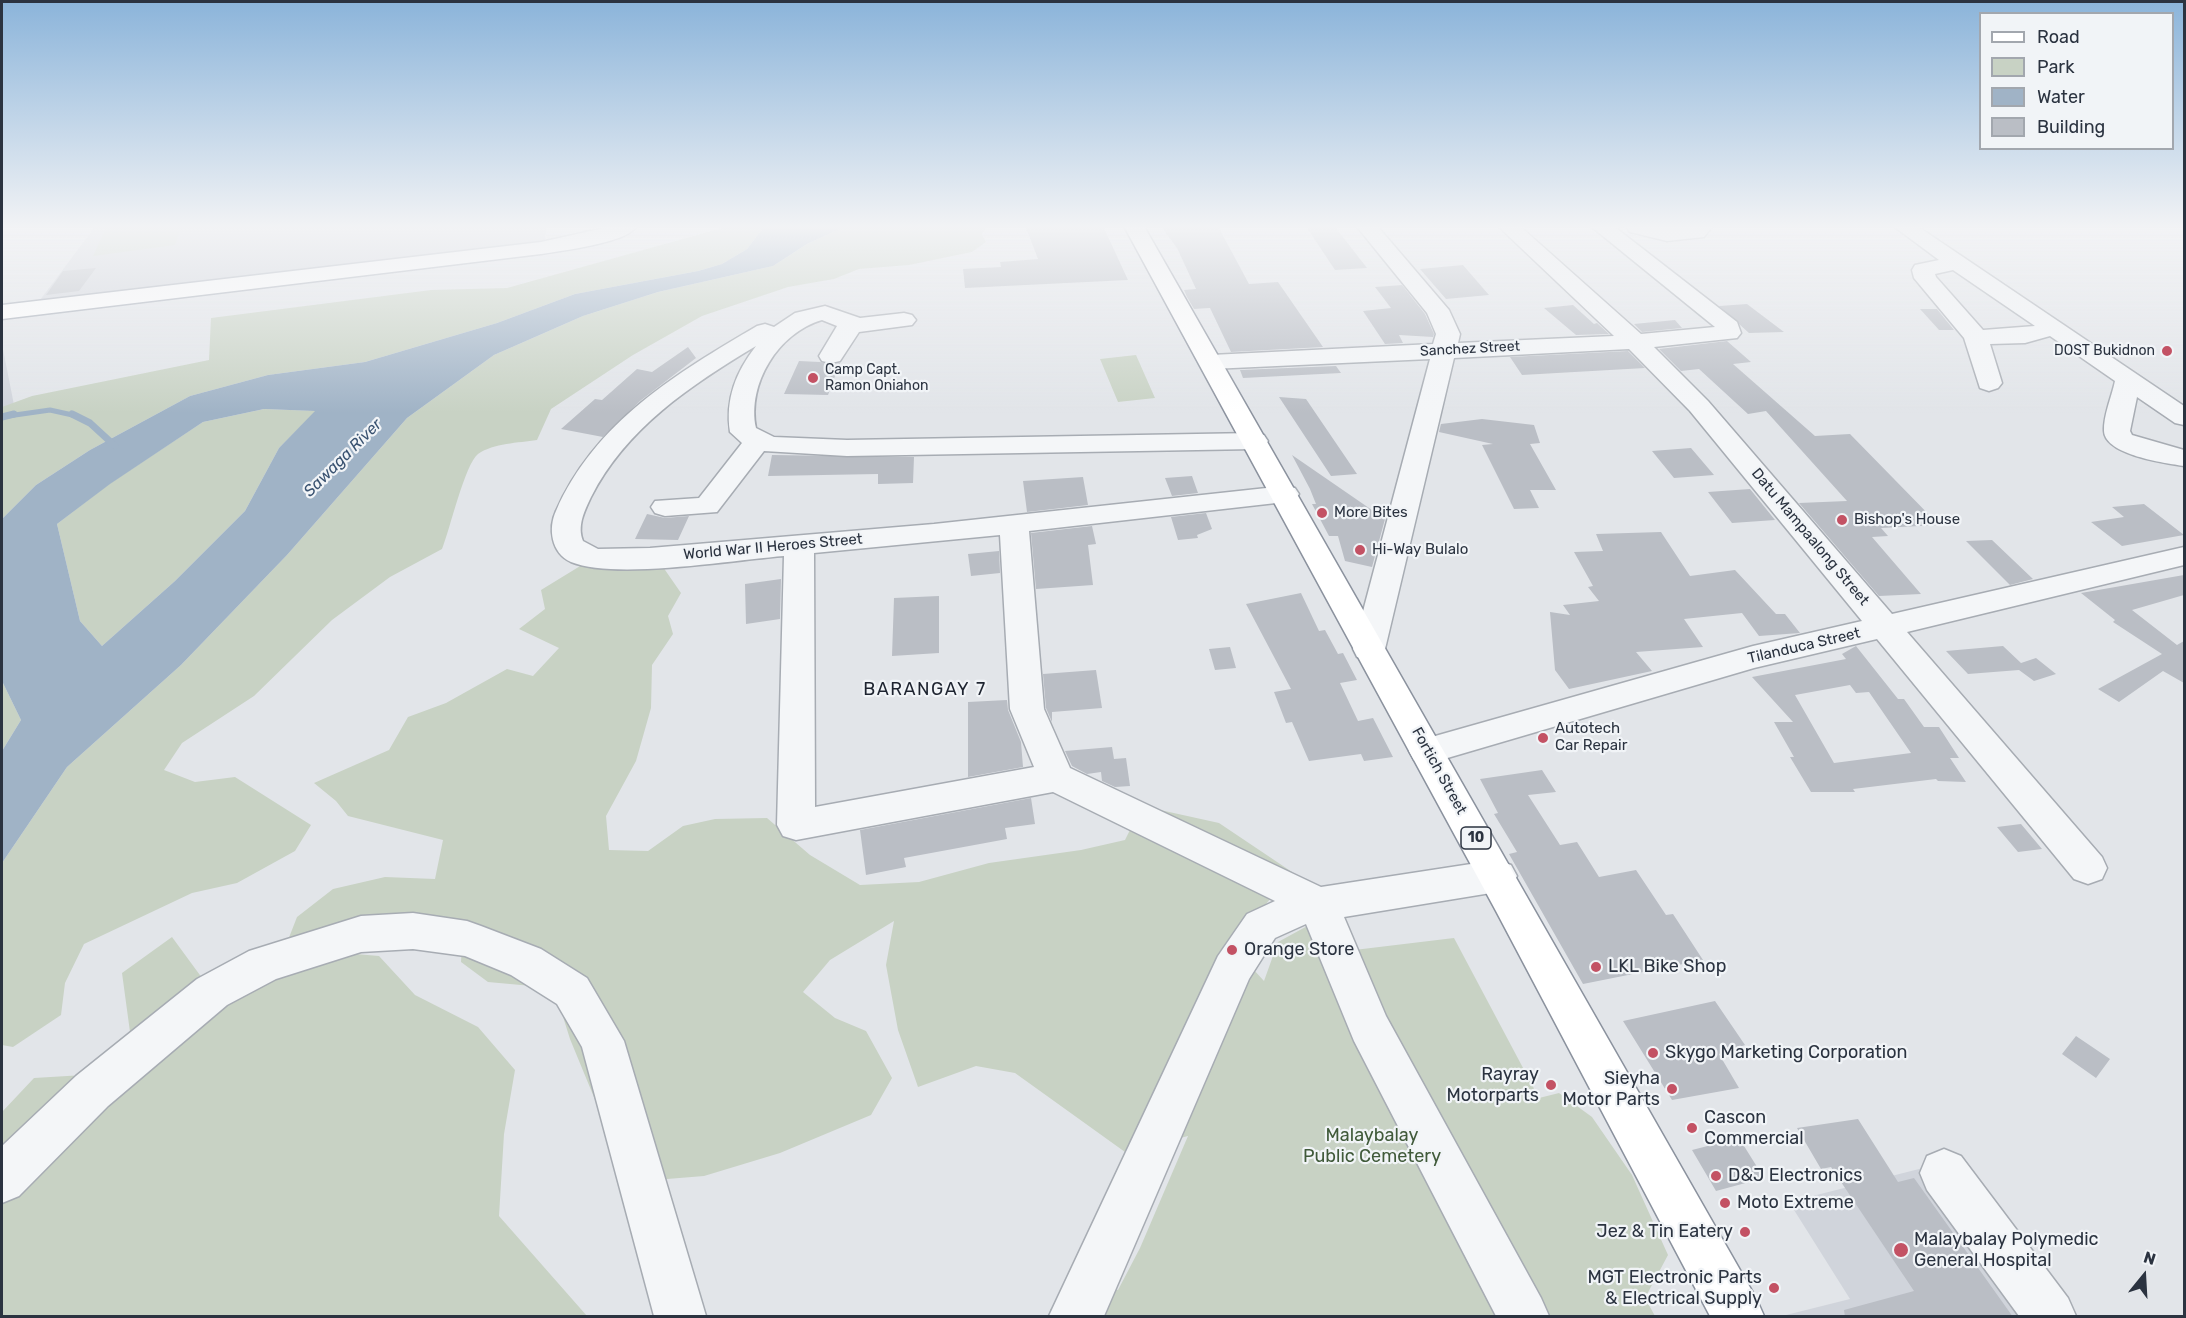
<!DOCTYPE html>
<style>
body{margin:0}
#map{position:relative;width:2186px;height:1318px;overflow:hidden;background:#e2e5e9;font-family:Rubik,sans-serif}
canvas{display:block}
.frame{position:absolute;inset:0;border:3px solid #2b3340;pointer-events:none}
.legend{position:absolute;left:1979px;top:12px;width:195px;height:138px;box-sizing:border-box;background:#f1f4f7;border:2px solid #a2a7ae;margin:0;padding:8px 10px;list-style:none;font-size:18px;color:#2b3340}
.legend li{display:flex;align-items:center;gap:12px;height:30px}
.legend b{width:30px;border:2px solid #a2a7ae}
.north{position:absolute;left:2114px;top:1246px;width:60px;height:60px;-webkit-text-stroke:4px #f1f4f7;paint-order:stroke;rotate:18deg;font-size:16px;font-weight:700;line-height:24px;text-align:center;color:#2b3340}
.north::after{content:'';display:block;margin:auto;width:21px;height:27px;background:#2b3340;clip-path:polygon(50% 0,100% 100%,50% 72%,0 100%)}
</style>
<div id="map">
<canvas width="2186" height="1318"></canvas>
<div class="frame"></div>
<ul class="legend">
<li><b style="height:8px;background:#fff"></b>Road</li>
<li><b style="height:16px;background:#c8d2c4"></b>Park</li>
<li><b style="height:16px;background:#a0b3c6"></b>Water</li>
<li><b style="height:16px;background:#babec5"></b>Building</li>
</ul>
<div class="north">N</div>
</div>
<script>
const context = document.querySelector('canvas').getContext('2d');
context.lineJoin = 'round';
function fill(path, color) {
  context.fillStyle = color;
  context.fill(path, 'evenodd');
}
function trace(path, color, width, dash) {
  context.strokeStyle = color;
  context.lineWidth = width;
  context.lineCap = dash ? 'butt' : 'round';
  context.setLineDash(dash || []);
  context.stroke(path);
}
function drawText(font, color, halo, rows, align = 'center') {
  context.font = font + ' Rubik,sans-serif';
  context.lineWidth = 4.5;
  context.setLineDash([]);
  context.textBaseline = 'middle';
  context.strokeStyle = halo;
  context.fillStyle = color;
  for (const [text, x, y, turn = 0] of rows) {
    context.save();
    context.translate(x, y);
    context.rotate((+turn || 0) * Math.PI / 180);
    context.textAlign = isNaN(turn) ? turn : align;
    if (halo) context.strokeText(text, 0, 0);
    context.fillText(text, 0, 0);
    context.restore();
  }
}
fill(new Path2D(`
 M94,228H546L545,243L40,300Z
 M2,344L15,410L2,414Z
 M1923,1168L2030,1316H1782L1850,1299L1789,1202Z`), '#d0d4db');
fill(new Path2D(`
 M106,228H181L175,245L93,256Z
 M722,228H763L747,249L722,264L698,271L575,294L497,323L365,362L268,375L190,396L90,450L36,485L2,519V407L32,396L209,360L211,318L431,290L507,288Z
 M842,228H986L982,234L986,242L972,252L909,265L859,269L834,279L788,287L702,316L633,355L551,409L537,440C518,443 494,443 478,454C465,464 450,529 442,549L390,577L332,620L254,696L182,743L164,770L195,782L235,777L311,825L295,851L237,883L192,893L84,944L65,983L61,1015L13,1047L2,1045V863L67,767L181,665L287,555L407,418L494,355L583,316L658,292L773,266L807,244Z
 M1136,355L1155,398L1118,402L1100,359Z
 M264,409L316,411L279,448L245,511L175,581L102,646L80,621L57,524L109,484L203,422Z
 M590,560L663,567L681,593L668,616L673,634L652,665L651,708L636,761L606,816L609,850L648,851L683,826L715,819L767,818L810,855L860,885L919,882L989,863L1081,850L1125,840L1142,806L1219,823L1292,872L1232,946L1264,981L1278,942L1311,924L1321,954L1454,938L1539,1098L1559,1093L1592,1117L1632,1175L1668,1255L1645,1298L1655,1316H1050V1309L1109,1285L1118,1290L1140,1248L1188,1136L1125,1152L1015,1073L976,1066L918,1087L898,1030L886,965L894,921L830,960L803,992L835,1018L866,1031L892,1078L871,1115L780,1153L704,1176L618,1183L598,1107L570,1039L554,988L488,982L461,962L463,924L344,953L379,956L415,995L478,1027L515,1070L504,1134L499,1216L587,1316H2V1112L34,1078L84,1075L130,1032L122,973L172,937L205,982L276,971L297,917L333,889L385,877L435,879L443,840L348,816L336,801L314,783L389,750L408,717L446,703L507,669L533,676L559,648L519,629L545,609L541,590Z
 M2,681L21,720L2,751Z`), '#c8d2c4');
fill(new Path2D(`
 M763,228H842L807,244L773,266L658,292L583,316L494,355L407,418L287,555L181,665L67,767L2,863V751L21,720L2,681V519L36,485L90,450L190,396L268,375L365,362L497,323L575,294L698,271L722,264L747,249ZM264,409L315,411L279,448L245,511L175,581L102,646L80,621L57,524L110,484L203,422Z`), '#a0b3c6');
trace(new Path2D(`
 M8,416L50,410L77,416`), '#a0b3c6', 5);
trace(new Path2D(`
 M72,414L90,423L115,446
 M2,417L14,414`), '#a0b3c6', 7);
fill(new Path2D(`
 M1026,228H1104L1128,280L965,288L963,269L1001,267L1000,262L1038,259Z
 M1162,228H1219L1249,284L1278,282L1323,347L1231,352L1210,308L1194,309L1187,297L1184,290L1196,289L1177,248Z
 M1307,228H1336L1367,268L1335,270Z
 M1463,265L1489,295L1446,299L1420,269Z
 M96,268L79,291L46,295L63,271Z
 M1402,285L1425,314L1434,334L1433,337L1399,335L1403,343L1385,344L1363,311L1391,308L1375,287Z
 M1747,304L1784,332L1749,333L1719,306Z
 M1573,305L1594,324L1597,323L1609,334L1576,335L1544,308Z
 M1920,309H1937L1954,330H1939Z
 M1675,320L1682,328L1642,332L1634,324Z
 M1727,341L1751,362L1733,364L1815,436L1850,434L1939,525L1881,528L1888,536L1872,537L1921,594L1879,596L1799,503L1847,501L1766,411L1748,414L1699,369L1681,371L1659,349Z
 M688,347L696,358L640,401L603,437L561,429L595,399L602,400L637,369L652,372Z
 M1628,351L1645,368L1522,375L1510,357Z
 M799,361L820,362L831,365L840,363L828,395L784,394Z
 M1336,366L1341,373L1243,378L1240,370Z
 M1279,397L1306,399L1357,474L1331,476Z
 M1482,419L1534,425L1540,443L1530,444L1556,490H1530L1539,508L1514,509L1482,445L1493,444L1439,432L1441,424Z
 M1691,448L1714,475L1674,478L1652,451Z
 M772,455L914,457L913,483L878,484V474L768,476Z
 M1292,455L1385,519L1372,567L1345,561L1338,536H1329L1312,504H1316L1310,489Z
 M1192,476L1198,493L1172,496L1165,478Z
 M1083,477L1088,505L1027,512L1023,481Z
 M1750,489L1775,520L1732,523L1708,492Z
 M2144,504L2184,535L2122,546L2091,522L2124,517L2112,507Z
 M1206,513L1212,529L1197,535L1198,538L1178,540L1171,517Z
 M647,514L665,518L689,516L678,540L635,539Z
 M1092,526L1096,544L1088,545L1093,585L1036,589L1031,533Z
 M1661,532L1690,576L1735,570L1776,614H1785L1800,633L1759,636L1742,613L1684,619L1703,647L1636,652L1652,671L1569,689L1555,670L1550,612L1570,615L1563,605L1599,601L1588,587L1593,586L1574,552L1603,551L1596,534Z
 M1992,540L2033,579L2010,585L1966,541Z
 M999,551L1000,573L971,576L968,554Z
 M2184,575V595L2132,610L2177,645L2184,641V683L2163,671L2119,702L2098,689L2162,654L2113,622L2115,620L2081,593Z
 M781,579L780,619L746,624L745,584Z
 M1301,593L1319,631L1325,630L1338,654L1343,653L1357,680L1340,683L1358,721L1373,718L1393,757L1364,761L1361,754L1309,761L1292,722L1286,723L1274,692L1291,689L1246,604Z
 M939,596V653L892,656L894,598Z
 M1856,646L1898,699H1904L1924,727H1939L1959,758H1950L1966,782L1938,781L1936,779L1853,789L1855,792H1811L1790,757H1794L1774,722H1793L1752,677L1846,659L1842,654ZM1850,685L1856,693L1869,692L1911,753L1834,763L1795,695Z
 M2003,646L2021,663L2036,658L2056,674L2034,681L2019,670L1968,674L1946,651Z
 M1230,647L1236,668L1215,670L1209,649Z
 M1096,670L1102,708L1052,712V722L1046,708L1043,674Z
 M1007,700L1008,710L1021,742L1023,767L968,777V702Z
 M1112,747L1114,759L1126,758L1130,786L1115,787L1102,781L1101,772L1087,774L1072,766L1065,751Z
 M1542,770L1556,792L1528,795L1560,845L1577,842L1599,877L1636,870L1666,915L1673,914L1703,960L1583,984L1509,854L1517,852L1494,814L1498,813L1480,779Z
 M1031,798L1035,824L1005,828L1007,839L904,858L906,867L866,875L860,830Z
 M2021,824L2042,849L2018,852L1997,827Z
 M1715,1001L1745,1045L1719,1054L1739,1088L1672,1100L1623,1021Z
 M2076,1036L2110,1059L2096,1078L2062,1054Z
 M1858,1119L1898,1182L1914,1178L2013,1317H1845L1844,1310L1914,1291L1831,1167L1821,1169L1797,1128Z
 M1739,1138L1764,1178L1716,1191L1692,1150Z`), '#babec5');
const minor = new Path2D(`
 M1358,228H1379L1449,310L1460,334L1458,343L1614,336L1500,228H1522L1641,334L1715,327L1593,228H1616L1737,322L1741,333L1737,338L1654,347L1708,401L1892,614L2184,547V565L1907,632L2102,857L2107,868L2102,879L2088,884L2074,879L1877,639L1754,668L1427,764L1414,760L1409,751L1414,742L1753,646L1862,621L1690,411L1629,349L1454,358L1385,649L1381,657L1369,660L1357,657L1353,649L1430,359L1211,369L1202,367L1199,362L1202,357L1211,355L1433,344L1436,334L1427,313Z
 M1627,228H1711L1704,237L1667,241L1630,232Z
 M1896,228H1920L2184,406V425L2175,423L2137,397L2130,431L2132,435L2184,450V466C2165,463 2105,455 2104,431C2103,416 2112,396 2115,381L2050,336L2025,343L1990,344L2002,383L1998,388L1989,391L1980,388L1964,338L1914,278L1912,270L1915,265L1939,260ZM1953,270L2035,326L1983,330L1936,277L1935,274Z
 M825,306L860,318L904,313L912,315L916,320L912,325L859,332L840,361L831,363L822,361L819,356L837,326L822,320C778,333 747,384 756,428L774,437L847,440L1255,433L1264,435L1268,441L1264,447L1255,449L847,456L764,451L717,512L665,516L655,513L651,507L655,501L699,498L742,443L730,432C725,399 736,372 756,346C691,385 626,428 591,497C584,512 577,526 583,541L598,549L650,548L934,524L1285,486L1295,488L1299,494L1295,500L1285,502L1029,531L1044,709L1070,768L1321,887L1497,860L1511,865L1517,876L1511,887L1497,892L1344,917L1386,1016L1541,1298L1549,1316H1496L1354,1041L1306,924L1275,938L1249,979L1104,1316H1049L1218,956L1247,914L1275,901L1053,792L796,840L783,836L777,825L784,556C733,560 615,580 571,562C551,553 548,528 556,511C595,422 677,373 757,326L765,324L774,327L795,313ZM1000,535L1010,709L1034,767L815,807L814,553Z
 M413,913L467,921L481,926L541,949L587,978L624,1041L706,1316H654L582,1047L557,1004L511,975L465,956L413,949L361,952L276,979L227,1005L108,1106L19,1196L2,1203V1146L76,1076L197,979L249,951L361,916Z
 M1944,1149L1961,1156L2068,1298L2076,1316H2019L1927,1190L1920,1173L1927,1156Z`);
const major = new Path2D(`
 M604,228H635C625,243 560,251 541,254L2,319V305L541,242Z`);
const highway = new Path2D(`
 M1125,228H1145L1756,1298L1764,1316H1710L1496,911Z`);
trace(minor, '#a7acb3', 3);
trace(major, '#a2a9b4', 3);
trace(highway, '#8b929e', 3);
fill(minor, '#f4f6f8');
fill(major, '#fff');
fill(highway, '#fff');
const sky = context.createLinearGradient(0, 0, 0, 413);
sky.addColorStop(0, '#8bb4da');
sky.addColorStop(0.55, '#f2f3f5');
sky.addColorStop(1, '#f2f3f500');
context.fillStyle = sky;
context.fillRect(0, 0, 2186, 413);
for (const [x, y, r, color] of [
 [2167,351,6,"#c35264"],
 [813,378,6,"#c35264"],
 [1322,513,6,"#c35264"],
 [1842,520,6,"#c35264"],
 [1360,550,6,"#c35264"],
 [1543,738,6,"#c35264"],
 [1232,950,6,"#c35264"],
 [1596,967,6,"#c35264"],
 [1653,1053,6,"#c35264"],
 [1551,1085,6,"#c35264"],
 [1672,1089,6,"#c35264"],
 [1692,1128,6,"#c35264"],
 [1716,1176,6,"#c35264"],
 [1725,1203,6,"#c35264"],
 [1745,1232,6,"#c35264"],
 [1901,1250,8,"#c35264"],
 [1774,1288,6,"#c35264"]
]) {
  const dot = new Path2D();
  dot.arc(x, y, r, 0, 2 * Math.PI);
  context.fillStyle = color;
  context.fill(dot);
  trace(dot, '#f1f4f7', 2);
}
drawText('14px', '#2b3340', '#f1f4f7', [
 ["Sanchez Street",1470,349,-3]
]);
drawText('14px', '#2b3340', '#f1f4f7', [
 ["DOST Bukidnon",2155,351],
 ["Camp Capt.",825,370,"left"],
 ["Ramon Oniahon",825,386,"left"]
], 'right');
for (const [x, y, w] of [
 [1476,838,30]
]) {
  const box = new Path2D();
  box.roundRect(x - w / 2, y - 11, w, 22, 4.5);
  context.fillStyle = '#f1f4f7';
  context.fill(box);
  trace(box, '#2b3340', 1.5);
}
drawText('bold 14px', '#2b3340', null, [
 ["10",1476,838]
]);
drawText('15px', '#2b3340', '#f1f4f7', [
 ["More Bites",1334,513],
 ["Bishop's House",1854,520],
 ["Hi-Way Bulalo",1372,550],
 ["Autotech",1555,729],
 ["Car Repair",1555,746]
], 'left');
drawText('15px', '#2b3340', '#f1f4f7', [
 ["Datu Mampaalong Street",1810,537,50],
 ["World War II Heroes Street",773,547,-5],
 ["Tilanduca Street",1804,646,-13],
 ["Fortich Street",1439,771,61]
]);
drawText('italic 16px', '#395270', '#f1f4f7', [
 ["Sawaga River",343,458,-45]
]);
context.letterSpacing = '1.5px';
drawText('18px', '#1e2430', '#f1f4f7', [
 ["BARANGAY 7",925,690]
]);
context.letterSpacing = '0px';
drawText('18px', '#2b3340', '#f1f4f7', [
 ["Orange Store",1244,950],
 ["LKL Bike Shop",1608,967],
 ["Skygo Marketing Corporation",1665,1053],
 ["Rayray",1539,1075,"right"],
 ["Motorparts",1539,1096,"right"],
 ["Sieyha",1660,1079,"right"],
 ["Motor Parts",1660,1100,"right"],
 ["Cascon",1704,1118],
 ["Commercial",1704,1139],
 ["D&J Electronics",1728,1176],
 ["Moto Extreme",1737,1203],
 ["Jez & Tin Eatery",1733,1232,"right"],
 ["Malaybalay Polymedic",1914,1240],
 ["General Hospital",1914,1261],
 ["MGT Electronic Parts",1762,1278,"right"],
 ["& Electrical Supply",1762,1299,"right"]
], 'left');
drawText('18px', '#405a3a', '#f1f4f7', [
 ["Malaybalay",1372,1136],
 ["Public Cemetery",1372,1157]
]);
</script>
